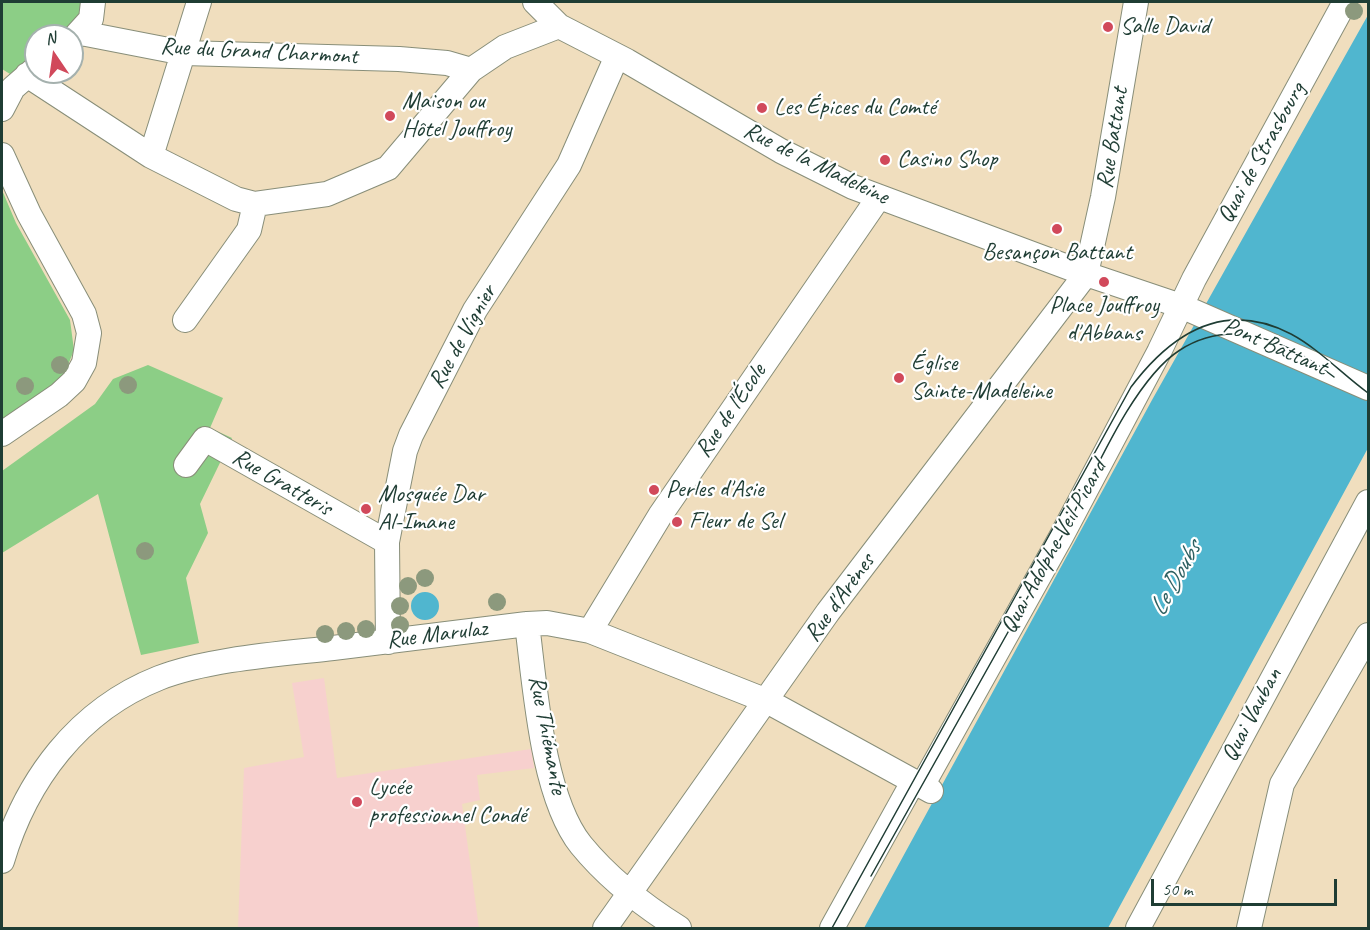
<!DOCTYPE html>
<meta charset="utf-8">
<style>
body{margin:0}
#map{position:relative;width:1370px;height:930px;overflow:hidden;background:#f0debe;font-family:Caveat,sans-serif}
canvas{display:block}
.frame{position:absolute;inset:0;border:3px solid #1f3d34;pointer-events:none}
.north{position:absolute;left:24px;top:24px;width:60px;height:60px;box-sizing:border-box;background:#fff;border:2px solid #a5b1ae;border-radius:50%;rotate:347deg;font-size:16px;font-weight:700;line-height:24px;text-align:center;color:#1f3d34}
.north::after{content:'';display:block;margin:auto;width:21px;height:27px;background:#d1495b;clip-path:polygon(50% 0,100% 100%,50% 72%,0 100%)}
.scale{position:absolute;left:1151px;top:879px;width:186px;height:27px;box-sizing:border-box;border:3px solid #1f3d34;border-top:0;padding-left:8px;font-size:18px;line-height:21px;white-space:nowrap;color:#1f3d34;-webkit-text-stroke:4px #fff;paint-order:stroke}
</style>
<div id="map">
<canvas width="1370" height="930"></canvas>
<div class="frame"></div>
<div class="north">N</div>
<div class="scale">50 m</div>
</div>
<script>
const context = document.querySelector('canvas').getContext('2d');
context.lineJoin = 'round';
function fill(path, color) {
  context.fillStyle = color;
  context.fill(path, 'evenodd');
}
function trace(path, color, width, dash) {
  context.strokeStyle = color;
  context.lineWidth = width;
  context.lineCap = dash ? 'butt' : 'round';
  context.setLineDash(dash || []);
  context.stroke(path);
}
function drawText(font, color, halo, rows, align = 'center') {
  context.font = font + ' Caveat,sans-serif';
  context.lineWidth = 4.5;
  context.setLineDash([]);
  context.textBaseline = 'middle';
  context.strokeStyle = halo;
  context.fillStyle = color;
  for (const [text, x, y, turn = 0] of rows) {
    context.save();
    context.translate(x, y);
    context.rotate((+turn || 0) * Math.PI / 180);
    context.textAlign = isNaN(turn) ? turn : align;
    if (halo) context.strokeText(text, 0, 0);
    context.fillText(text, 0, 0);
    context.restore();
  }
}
fill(new Path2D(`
 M324,678L337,778L531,749L534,768L477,775L480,800L462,804L479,928H238L244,768L304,757L292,683Z`), '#f7d0ce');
fill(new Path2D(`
 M2,2H86L83,18L61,36H36V55L10,74L2,69Z
 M2,190L16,223L70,320L74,350L62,380L2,421Z
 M148,365L223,398L210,428L232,438L200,504L208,533L186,578L199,643L141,655L98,494L2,553V471L95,404L113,379Z`), '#8cce86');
fill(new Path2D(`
 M1368,15V448L1108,928H864L1152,400Z
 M411 606a14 14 0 1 1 28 0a14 14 0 1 1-28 0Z`), '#50b6cf');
const street = new Path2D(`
 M535,2L559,26L627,61L781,151L853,187L1086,274L1181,306L1368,388
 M81,33L184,53L399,59L447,63L471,70
 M72,40L91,19L93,2
 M27,75L151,156L236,199L255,204L327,194L388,168L471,70L505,47L559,26
 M2,109L13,88L36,68
 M2,155L29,214L84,314L89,333L84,363L74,381L59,395L2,434
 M151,156L199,2
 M185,320L249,230L255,204
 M186,465L205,439L387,542
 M527,624C535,686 542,796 581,845C608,878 644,906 679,928
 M590,631L661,514L879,197
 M388,642L387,542L405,451L411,435L475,310L569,165L617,56
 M922,786L1061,537L1159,352L1194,279L1345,2
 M2,861C26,780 78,710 159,678C208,659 280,654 333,648C398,640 463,632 527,624L547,623L590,631L767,701L931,791
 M605,928L828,612L1086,274L1103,197L1136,2
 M832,928L913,782
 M1138,928L1368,502
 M1249,928L1282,784L1368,635`);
trace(street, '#888e79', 26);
trace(street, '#fff', 24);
trace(new Path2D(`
 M871,876C935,763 999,650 1062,536C1090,484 1131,381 1180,350C1234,316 1289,342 1334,377
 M832,928L1131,387C1171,334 1224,299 1291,334C1319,349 1342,374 1368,393`), '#1f3d34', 1.5);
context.fillStyle = '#8c997d';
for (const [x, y] of [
 [1354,11],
 [60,365],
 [128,385],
 [25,386],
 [145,551],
 [425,578],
 [408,586],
 [497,602],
 [400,606],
 [400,625],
 [366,629],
 [346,631],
 [325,634]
]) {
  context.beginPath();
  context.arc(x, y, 9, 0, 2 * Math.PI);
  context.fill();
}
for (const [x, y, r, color] of [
 [1108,27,6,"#d1495b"],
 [762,108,6,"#d1495b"],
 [390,116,6,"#d1495b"],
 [885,160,6,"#d1495b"],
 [1057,229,6,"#d1495b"],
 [1104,282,6,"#d1495b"],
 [899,378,6,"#d1495b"],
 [654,490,6,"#d1495b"],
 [366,509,6,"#d1495b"],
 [677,522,6,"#d1495b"],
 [357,802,6,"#d1495b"]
]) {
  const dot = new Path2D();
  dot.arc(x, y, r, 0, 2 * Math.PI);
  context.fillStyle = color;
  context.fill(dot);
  trace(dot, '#fff', 2);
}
drawText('24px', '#1f3d34', '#fff', [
 ["Salle David",1120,27],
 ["Maison ou",402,102],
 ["Hôtel Jouffroy",402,130],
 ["Les Épices du Comté",774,108],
 ["Casino Shop",897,160],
 ["Besançon Battant",1057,253,"center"],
 ["Place Jouffroy",1104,306,"center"],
 ["d'Abbans",1104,334,"center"],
 ["Église",911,364],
 ["Sainte-Madeleine",911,392],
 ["Perles d'Asie",666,490],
 ["Mosquée Dar",378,495],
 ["Al-Imane",378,523],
 ["Fleur de Sel",689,522],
 ["Lycée",369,788],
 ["professionnel Condé",369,816]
], 'left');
drawText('24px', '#1f3d34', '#fff', [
 ["Rue du Grand Charmont",259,52,3],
 ["Rue Battant",1113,138,-81],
 ["Quai de Strasbourg",1262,153,-61],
 ["Rue de la Madeleine",816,164,26],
 ["Rue de Vignier",463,337,-61],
 ["Pont Battant",1275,347,24],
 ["Rue de l'École",731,411,-56],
 ["Rue Gratteris",282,483,30],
 ["Quai Adolphe Veil Picard",1054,547,-61],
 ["Rue d'Arènes",840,598,-54],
 ["Rue Marulaz",437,635,-7],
 ["Quai Vauban",1252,715,-62],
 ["Rue Thiémante",547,735,79]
]);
drawText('italic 26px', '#2e6162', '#fff', [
 ["Le Doubs",1176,579,-61]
]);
</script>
